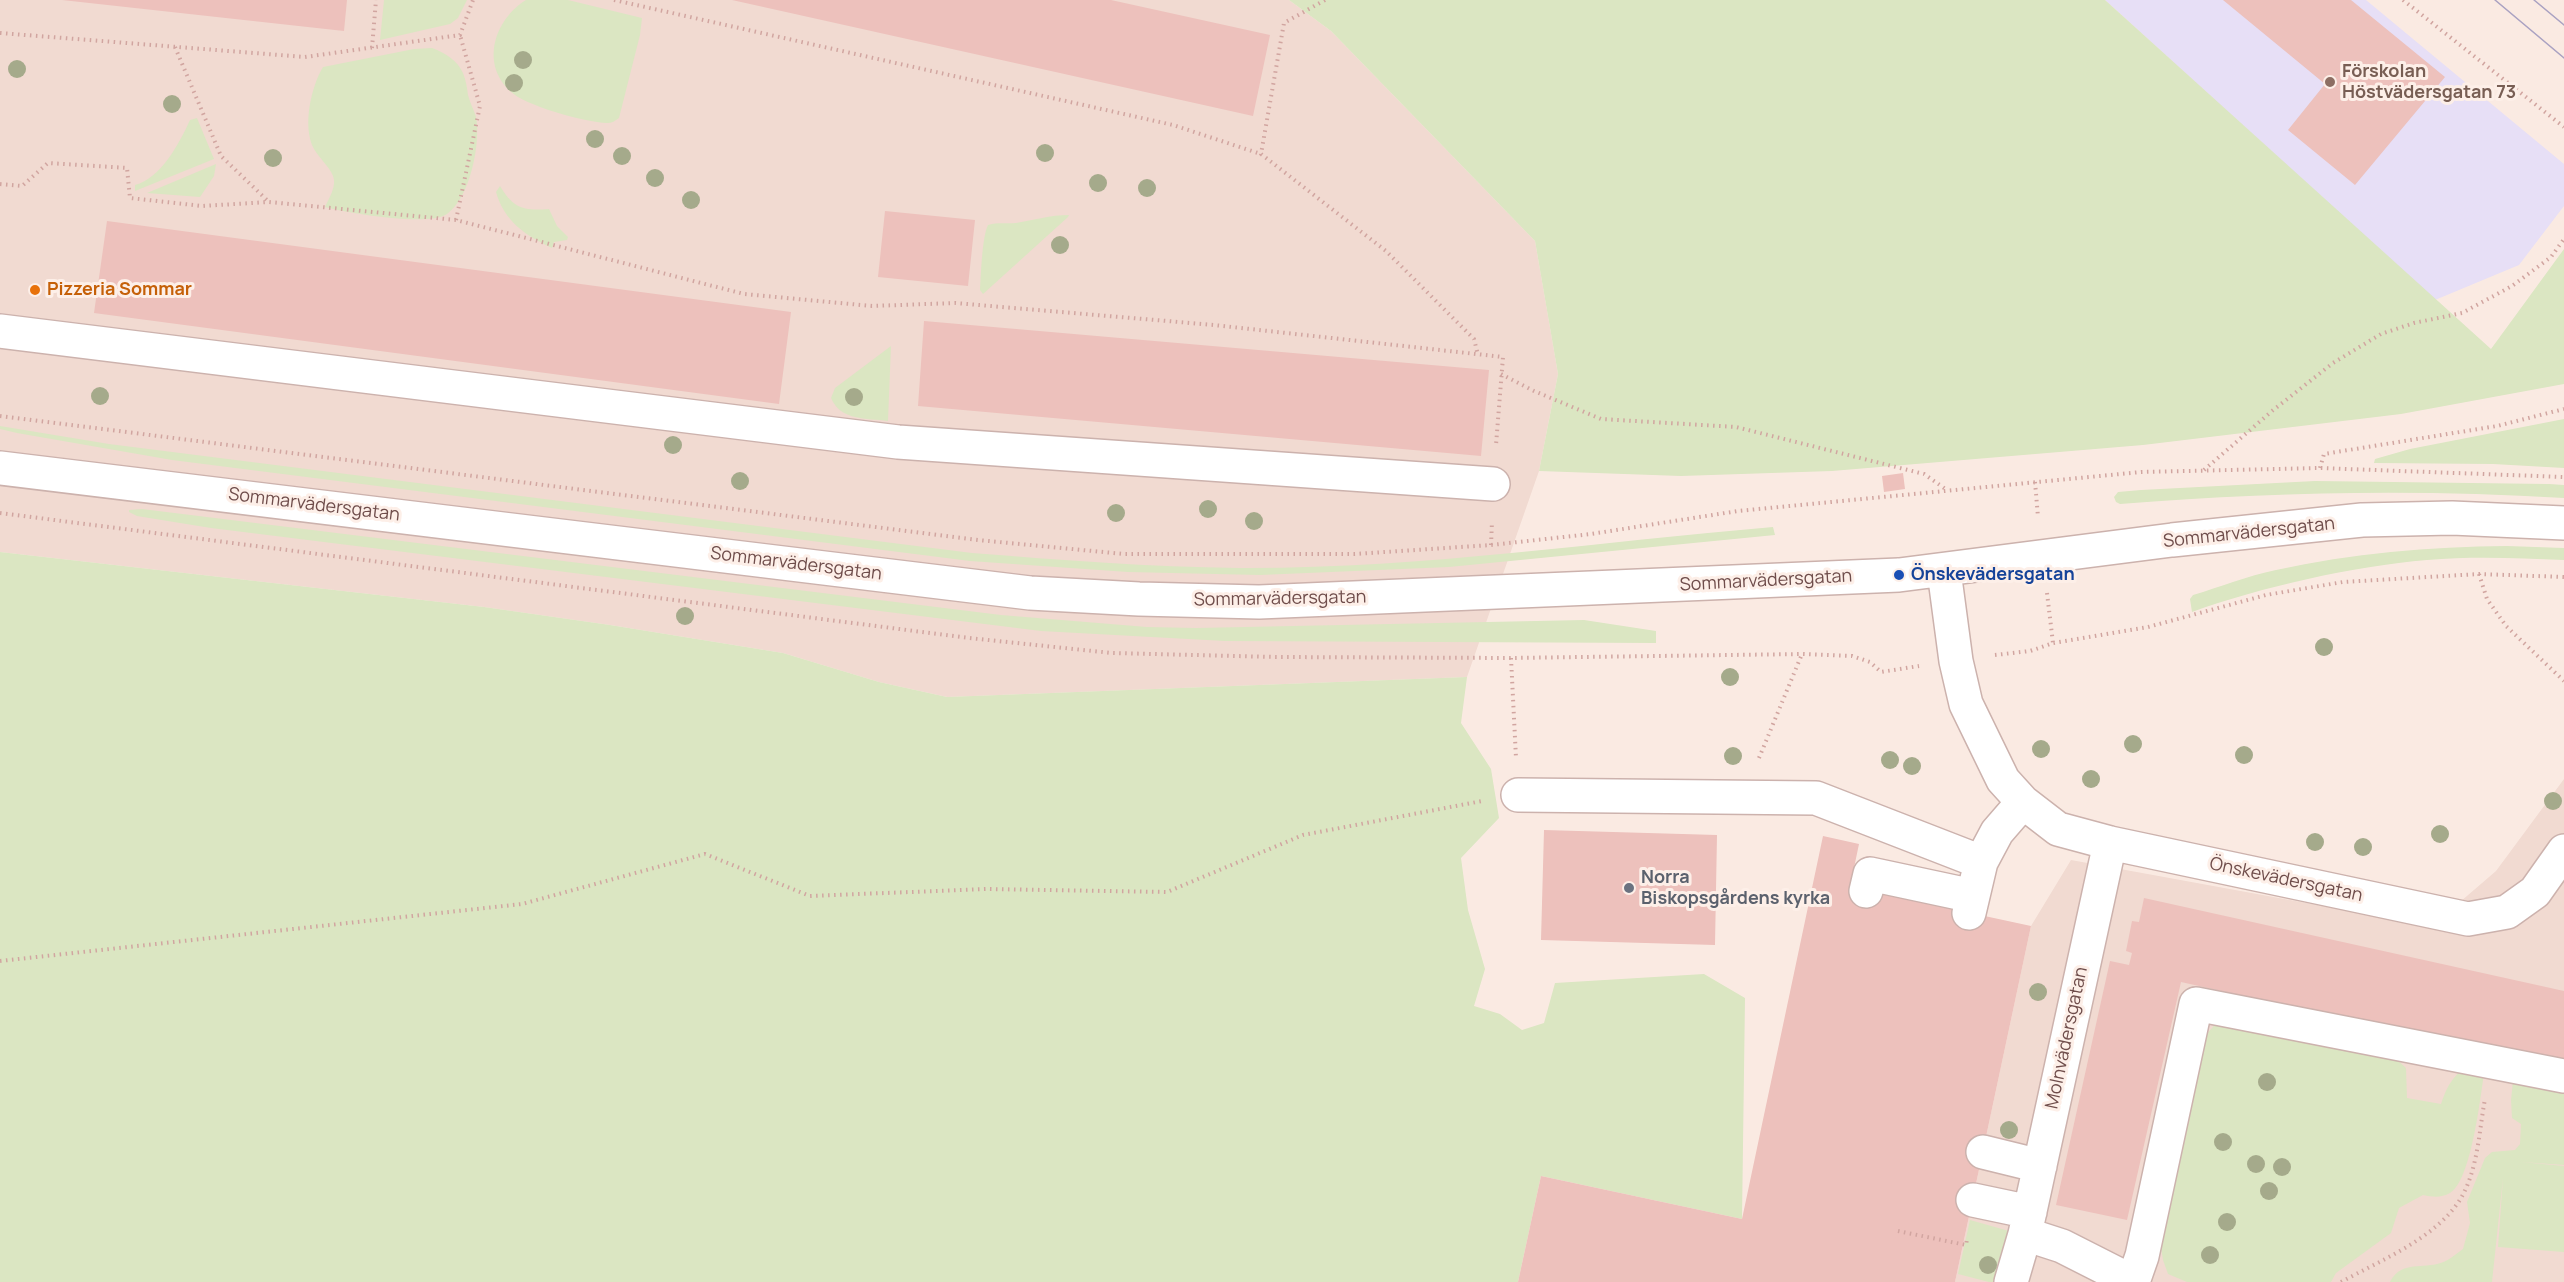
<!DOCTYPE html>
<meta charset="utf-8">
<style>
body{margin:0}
canvas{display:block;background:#faeae2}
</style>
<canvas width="2564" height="1282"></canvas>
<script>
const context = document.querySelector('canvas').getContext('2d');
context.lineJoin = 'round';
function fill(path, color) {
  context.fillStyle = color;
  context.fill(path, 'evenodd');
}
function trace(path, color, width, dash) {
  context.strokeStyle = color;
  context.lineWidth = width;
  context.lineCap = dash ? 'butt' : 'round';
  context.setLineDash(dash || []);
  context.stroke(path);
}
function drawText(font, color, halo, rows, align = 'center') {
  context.font = font + ' Manrope,sans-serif';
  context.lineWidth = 6;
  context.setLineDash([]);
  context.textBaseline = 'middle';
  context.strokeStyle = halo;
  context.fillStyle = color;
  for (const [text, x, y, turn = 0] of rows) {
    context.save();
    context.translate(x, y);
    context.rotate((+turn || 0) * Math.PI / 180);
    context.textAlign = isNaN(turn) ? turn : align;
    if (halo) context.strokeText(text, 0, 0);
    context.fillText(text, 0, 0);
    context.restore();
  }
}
fill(new Path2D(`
 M0,0H1289L1331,31L1535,241L1558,374L1539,471L1467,677L947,697L879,682L783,653L610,625L484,607L0,552Z
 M2564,779V1282H1955L2031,926L2071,860L2432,926L2496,871Z`), '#f1dad1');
fill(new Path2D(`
 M2105,0H2366L2564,164V206L2519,265L2435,300Z`), '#e7dff6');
fill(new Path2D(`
 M384,0H467L458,18L450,24L380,40Z
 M526,0H568L642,18L640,35L619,118C615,121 612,123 607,123C585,122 525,106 510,91C480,63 495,19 526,0Z
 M1289,0H2105L2491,349L2564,249V384L2401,414L2143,445L1832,471L1681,476L1539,471L1558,374L1535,241L1331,31Z
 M432,48C444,52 458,61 463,73C466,80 467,88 468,95C470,103 474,110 476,117C481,143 470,198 447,214C428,227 348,213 325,207C329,198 337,186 333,176C329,166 319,158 314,149C302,127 311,87 323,67L414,49Z
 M197,118L214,159L135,191V185C161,178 179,144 190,120Z
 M216,164L214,176L200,197L147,193Z
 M500,186C513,208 523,211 549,209L557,226L568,237L567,240L554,242L552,248C526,236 504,221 496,192Z
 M1069,215L1068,217L983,294L980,290C981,275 982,237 988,225C998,222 1006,224 1016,223C1034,220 1050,215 1069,215Z
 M891,346L888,421C866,418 841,421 831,398L835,388Z
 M2564,419V468L2493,464L2374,463L2375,459L2410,449Z
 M0,426L109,444L972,553C1061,560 1150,567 1239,568C1418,569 1596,542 1773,527L1775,535L1449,567L1260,575L1128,572L970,561L172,460L17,433L0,429Z
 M2315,481L2549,484L2564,485V498C2415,489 2269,492 2120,504L2116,502L2114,497L2118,492L2141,490Z
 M142,509L1001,615L1147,627L1196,628L1584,620L1656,631V643L1225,641L1041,631L211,528L137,516L129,512V510Z
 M2507,546L2564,548V560C2518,558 2473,556 2427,560C2354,566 2261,587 2192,612L2190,599L2193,595C2220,587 2247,576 2276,570C2352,553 2429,547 2507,546Z
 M0,552L484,607L610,625L783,653L879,682L947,697L1467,677L1461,723L1491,769L1499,818L1461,858L1468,910L1485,969L1474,1006L1500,1014L1522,1030L1544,1023L1555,983L1704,974L1745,998L1742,1219L1541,1176L1518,1282H0Z
 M2218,1021L2397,1060L2406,1068L2407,1098L2441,1104C2447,1087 2451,1078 2467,1066H2485C2481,1092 2472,1180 2450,1193C2441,1198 2433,1197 2423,1195L2399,1208L2391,1233L2336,1273L2331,1282H2187L2168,1274L2163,1260L2159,1236L2200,1042Z
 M2514,1071L2545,1090L2564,1094V1165L2521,1162L2564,1166V1252L2498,1247L2503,1178L2492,1282H2390C2400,1262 2419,1268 2437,1264C2447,1262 2455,1255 2463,1249L2470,1223L2467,1202L2485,1158L2492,1152L2515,1150L2520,1144L2521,1124L2512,1118L2511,1100Z
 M1970,1220L2016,1233L2000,1282H1989L1958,1274Z`), '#dbe6c2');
fill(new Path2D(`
 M62,0H347L344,31Z
 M732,0H1111L1270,35L1253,116Z
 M2223,0H2351L2445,77L2355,185L2288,130L2325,84Z
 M885,211L975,220L968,286L878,277Z
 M107,221L791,312L779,404L94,313Z
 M924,321L1489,370L1481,456L918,406Z
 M1903,473L1905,489L1884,492L1882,476Z
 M1544,830L1717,835L1715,945L1541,940Z
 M1823,836L1859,844L1850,887L2031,926L1955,1282H1518L1541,1176L1742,1219Z
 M2144,898L2564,991V1067L2181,982L2127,1220L2056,1205L2110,961L2129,965L2132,953L2126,951L2132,921L2139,922Z`), '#edc1bc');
const minor = new Path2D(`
 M0,331L898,442L1493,484
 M0,468L1030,593L1139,599L1259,602L1899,575L2172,540L2362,520L2452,518L2564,523
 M1944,571L1956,661L1966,704L2003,780L2023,802L2058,829L2110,843L2468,919L2507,912L2535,892L2564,851
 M1518,795L1816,798L1981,862
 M1866,891L1870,874L1973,896
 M1969,913L1981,862L1997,832L2023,802
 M1983,1152L2040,1166
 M1973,1200L2030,1212
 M2025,1234L2062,1246L2133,1282
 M2011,1282L2025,1234L2110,843
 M2133,1282L2142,1256L2196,1004L2564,1076`);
trace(minor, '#ccb2ad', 36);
trace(new Path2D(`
 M614,0L1173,125L1261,154
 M1325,0L1284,23L1261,154L1386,251L1474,339L1478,355
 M2403,0L2564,127
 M0,33L305,57L460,35L473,0
 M175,47L221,156L269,202
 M372,48L376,0
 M0,184L22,186L48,163L127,168L130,198L202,206L269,202L456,220L744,294L872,306L955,303L1214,325L1503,357L1496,445
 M456,220L480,106L460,35
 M1501,374L1534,391L1601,419L1736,427L1924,474L1947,490
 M0,416L978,540L1124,554H1355L1491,545L1591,534L1738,511L2141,472L2320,468L2564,477
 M2320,468L2324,454L2497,426L2564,409
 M2204,470L2272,411L2333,363L2381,334L2414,323L2462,313L2512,286L2551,257L2564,239
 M2035,482L2038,517
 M0,513L969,638L1112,653L1276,657L1511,658L1802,654L1852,656L1870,662L1881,672L1919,666
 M1491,545L1492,521
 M2479,574L2487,599L2506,626L2564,681
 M2047,593L2053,643
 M1995,655L2030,651L2053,643L2148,627L2266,595L2343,582L2479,574L2564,577
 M1511,658L1516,758
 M1759,758L1802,654
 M0,961L522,904L705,854L810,896L986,889L1167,892L1303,835L1482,801
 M1898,1231L1966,1245L1967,1239
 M2341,1282C2381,1260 2437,1238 2461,1198C2478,1169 2479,1131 2485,1099`), '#d1a5a0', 4, [1.5, 4.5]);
trace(minor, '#fff', 33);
trace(new Path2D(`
 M2495,0L2564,58
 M2534,0L2564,25`), '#aaa2c2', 1.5);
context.fillStyle = '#a5aa8b';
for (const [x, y] of [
 [523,60],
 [17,69],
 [514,83],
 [172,104],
 [595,139],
 [1045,153],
 [622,156],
 [273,158],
 [655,178],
 [1098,183],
 [1147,188],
 [691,200],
 [1060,245],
 [100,396],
 [854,397],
 [673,445],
 [740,481],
 [1208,509],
 [1116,513],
 [1254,521],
 [685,616],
 [2324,647],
 [1730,677],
 [2133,744],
 [2041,749],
 [2244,755],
 [1733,756],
 [1890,760],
 [1912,766],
 [2091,779],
 [2553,801],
 [2440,834],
 [2315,842],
 [2363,847],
 [2038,992],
 [2267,1082],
 [2009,1130],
 [2223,1142],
 [2256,1164],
 [2282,1167],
 [2269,1191],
 [2227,1222],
 [2210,1255],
 [1988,1265]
]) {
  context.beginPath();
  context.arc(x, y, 9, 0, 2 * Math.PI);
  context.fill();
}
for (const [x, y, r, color] of [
 [2330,82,6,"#8d6e63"],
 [35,290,6,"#e8710a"],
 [1899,575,6,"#1a4fb4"],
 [1629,888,6,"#6b7280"]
]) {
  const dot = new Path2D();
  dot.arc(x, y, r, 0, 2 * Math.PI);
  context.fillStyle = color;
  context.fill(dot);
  trace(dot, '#fdefe8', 2);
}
drawText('bold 18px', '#785e54', '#fdefe8', [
 ["Förskolan",2342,72],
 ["Höstvädersgatan 73",2342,93]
], 'left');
drawText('bold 18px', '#c56008', '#fdefe8', [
 ["Pizzeria Sommar",47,290]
], 'left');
drawText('18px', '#6f4d4b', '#fdefe8', [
 ["Sommarvädersgatan",314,505,7],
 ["Sommarvädersgatan",2249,533,-6],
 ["Sommarvädersgatan",796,564,7],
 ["Sommarvädersgatan",1766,581,-3],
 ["Sommarvädersgatan",1280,599,-1],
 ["Önskevädersgatan",2286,880,12],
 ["Molnvädersgatan",2067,1038,-78]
]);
drawText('bold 18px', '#164399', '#fdefe8', [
 ["Önskevädersgatan",1911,575]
], 'left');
drawText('bold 18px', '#5b616d', '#fdefe8', [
 ["Norra",1641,878],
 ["Biskopsgårdens kyrka",1641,899]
], 'left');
</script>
